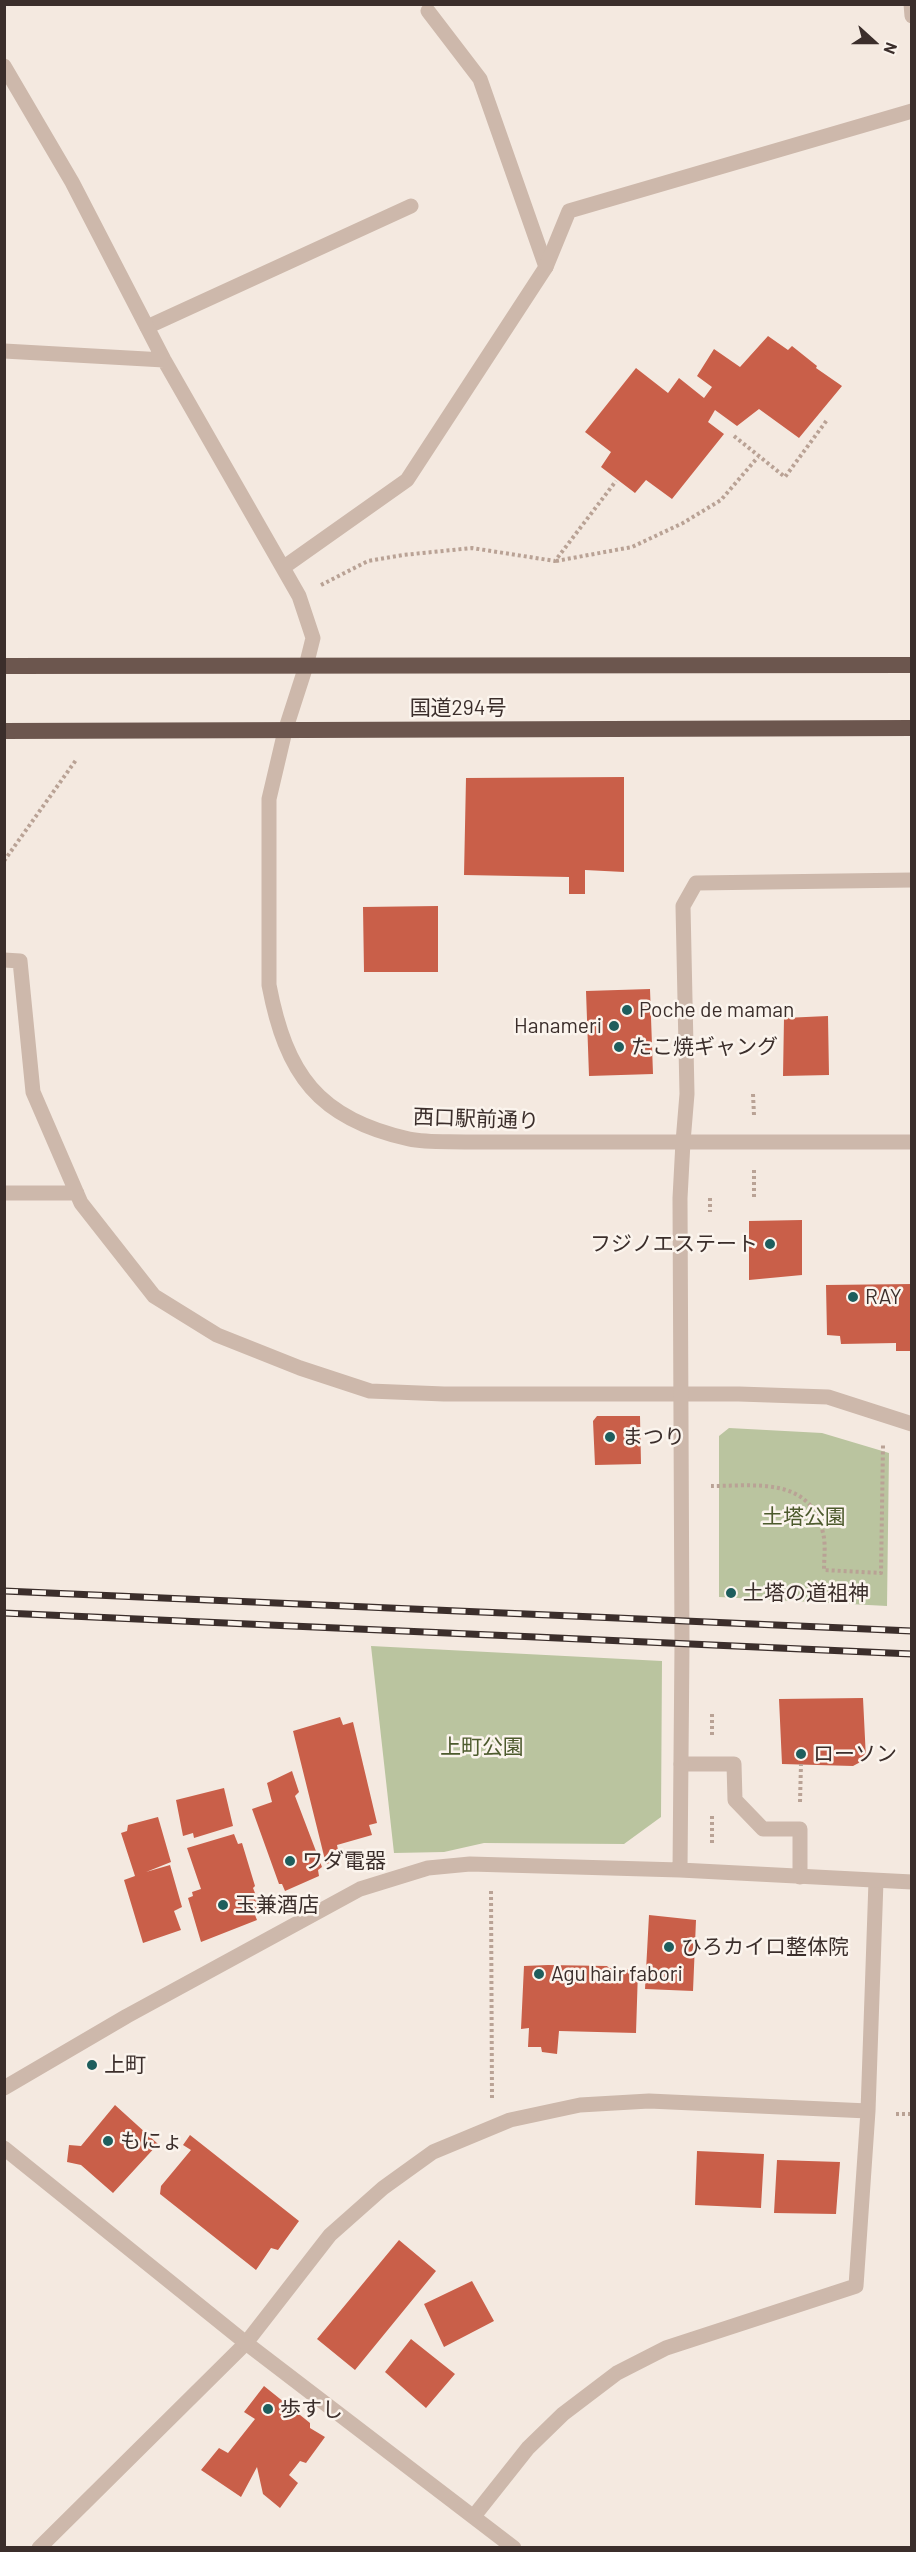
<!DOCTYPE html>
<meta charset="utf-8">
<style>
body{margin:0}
#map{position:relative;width:916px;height:2552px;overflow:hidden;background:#f4e9e0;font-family:Barlow,sans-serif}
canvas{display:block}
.frame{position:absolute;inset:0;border:6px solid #3b2e2b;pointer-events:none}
.north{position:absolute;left:844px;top:12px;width:60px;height:60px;-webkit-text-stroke:4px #fbf4ed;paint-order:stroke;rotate:111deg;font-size:16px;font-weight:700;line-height:24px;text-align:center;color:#3b2e2b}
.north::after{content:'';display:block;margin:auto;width:21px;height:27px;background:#3b2e2b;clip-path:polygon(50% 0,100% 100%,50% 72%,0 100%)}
</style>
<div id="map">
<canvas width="916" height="2552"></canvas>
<div class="frame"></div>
<div class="north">N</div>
</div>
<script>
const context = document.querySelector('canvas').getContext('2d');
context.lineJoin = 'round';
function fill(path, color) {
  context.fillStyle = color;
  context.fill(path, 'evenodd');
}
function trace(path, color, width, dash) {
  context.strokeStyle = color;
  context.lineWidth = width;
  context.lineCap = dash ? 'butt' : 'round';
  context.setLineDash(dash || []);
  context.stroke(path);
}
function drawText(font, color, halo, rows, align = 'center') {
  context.font = font + ' Barlow,"Noto Sans JP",sans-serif';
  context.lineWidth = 5;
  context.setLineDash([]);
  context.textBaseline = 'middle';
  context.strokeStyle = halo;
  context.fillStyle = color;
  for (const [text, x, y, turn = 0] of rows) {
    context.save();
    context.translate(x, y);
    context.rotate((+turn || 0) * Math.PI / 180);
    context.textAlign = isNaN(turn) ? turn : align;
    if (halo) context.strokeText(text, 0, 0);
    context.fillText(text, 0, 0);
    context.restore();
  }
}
fill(new Path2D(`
 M729,1428L822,1433L889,1453L887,1606L719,1597V1436Z
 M371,1646L662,1661L661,1817L624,1844L484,1843L444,1852L394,1853Z`), '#bac49f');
fill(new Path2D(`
 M768,336L788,350L792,346L817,366L816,368L842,386L799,438L759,409L737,426L715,410L708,422L724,434L672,499L646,480L635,493L601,467L611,452L585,432L636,368L668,393L679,378L704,398L712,387L697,376L714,349L740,367Z
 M624,777V872L585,870V894H569V877L464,875L466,778Z
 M438,906V972H364L363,907Z
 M650,989L653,1074L589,1076L586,991Z
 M828,1016L829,1075L783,1076L784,1018Z
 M802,1220V1275L749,1280V1221Z
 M912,1284V1351H896V1343L841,1344L840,1336L827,1335L826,1285Z
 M597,1416H640L641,1464L595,1465L593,1421Z
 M863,1698L866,1759L853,1766L782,1764L779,1699Z
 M340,1717L343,1725L353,1722L377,1823L369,1825L372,1835L337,1845L340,1860L326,1864L293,1731Z
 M292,1771L299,1792L295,1796L322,1867L318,1870L319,1876L285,1891L282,1884H279L252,1809L272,1802L267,1783Z
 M224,1788L233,1826L194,1838L193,1833L183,1836L176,1800Z
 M158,1817L171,1862L146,1872L170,1865L182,1907L174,1911L181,1930L143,1943L124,1880L135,1876L121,1833L127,1831L128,1825Z
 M234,1834L238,1844L242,1843L255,1886L253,1888L260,1906L253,1910L257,1920L201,1942L188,1898L193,1896L192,1892L201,1889L187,1848Z
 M649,1915L696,1920L693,1991L645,1989Z
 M548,1965L607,1966L609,1968L638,1970L636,2033L559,2031L557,2054L542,2052L541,2047H528L529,2028L521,2029L524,1966Z
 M115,2105L158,2144L113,2193L81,2165L67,2162L69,2145L81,2146Z
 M190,2135L299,2221L278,2250L271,2248L256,2270L160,2194L161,2186L191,2150L183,2145Z
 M697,2151L764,2154L761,2208L695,2205Z
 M777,2160L840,2162L836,2214L774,2213Z
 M399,2240L436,2271L355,2370L317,2339Z
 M472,2281L494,2321L444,2347L424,2304Z
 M411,2339L455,2374L426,2408L385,2372Z
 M264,2386L310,2423V2428L325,2437L306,2463L300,2461L289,2475L298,2483L280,2508L263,2494L257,2467L241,2497L201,2470L219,2448L228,2453L255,2419L244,2412Z`), '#c95f49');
trace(new Path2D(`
 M734,436L785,477L827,420
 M556,561L632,547L683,523L721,500L758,457
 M321,585L368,561L403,555L472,548L555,561L616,481
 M4,861L76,760
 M753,1094L754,1115
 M754,1197V1168
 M710,1198V1212
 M711,1486C755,1486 811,1476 823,1533C826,1544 824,1558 824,1570L881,1573L883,1445
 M712,1714V1737
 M800,1802L801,1764
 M712,1816V1845
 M491,1891L492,2100
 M896,2114H912`), '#b9a295', 4, [3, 3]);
trace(new Path2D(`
 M428,11L480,79L546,267
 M147,327L411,206
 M681,1764H734L735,1800L763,1829H800V1877
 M39,2548L246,2343`), '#cdb8ab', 15);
trace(new Path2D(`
 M911,4L912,16
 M4,66L72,182L164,360L299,596L313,638L306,666
 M4,351L164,360
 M284,567L407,480L546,267L569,211L912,111
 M4,960L20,961L33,1092L81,1203L154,1296L217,1335L300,1368L370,1391L444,1394H739L828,1397L912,1424
 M683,1142L687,1094L683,906L696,883L912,880
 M4,1193H77
 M4,2148L246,2343L514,2548
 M246,2343L330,2235L383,2188L433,2152L510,2120L580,2105L649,2101L868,2111
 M474,2516L528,2448L563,2414L617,2373L666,2348L856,2286L868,2111L876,1881`), '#cdb8ab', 15);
trace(new Path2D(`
 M306,666L285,731L269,799V985C286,1074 318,1119 409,1139C428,1143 450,1141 469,1142H912
 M680,1870L682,1645L680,1198L683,1142
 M4,2088L127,2016L360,1889L428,1868L470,1864L680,1870L912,1882`), '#cdb8ab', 15);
trace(new Path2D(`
 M4,666L912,665
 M4,731L912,728`), '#6c564e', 16);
const rail = new Path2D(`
 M4,1591L912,1631
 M4,1613L912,1654`);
trace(rail, '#3b2e2b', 7);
trace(rail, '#fbf4ed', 4.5, [14]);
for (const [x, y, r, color] of [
 [627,1010,6,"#1e5e5d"],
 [614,1026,6,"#1e5e5d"],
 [619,1047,6,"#1e5e5d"],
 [770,1244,6,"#1e5e5d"],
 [853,1297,6,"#1e5e5d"],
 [610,1437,6,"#1e5e5d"],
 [731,1593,6,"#1e5e5d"],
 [801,1754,6,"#1e5e5d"],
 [290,1861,6,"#1e5e5d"],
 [223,1905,6,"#1e5e5d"],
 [669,1947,6,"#1e5e5d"],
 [539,1974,6,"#1e5e5d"],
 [92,2065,6,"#1e5e5d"],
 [108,2141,6,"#1e5e5d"],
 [268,2409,6,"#1e5e5d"]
]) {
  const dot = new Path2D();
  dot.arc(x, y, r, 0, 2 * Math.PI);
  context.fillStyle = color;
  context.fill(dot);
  trace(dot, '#fbf4ed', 2);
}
drawText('21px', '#3b2e2b', '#fbf4ed', [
 ["国道294号",458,708],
 ["西口駅前通り",476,1119,2]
]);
drawText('21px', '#3b2e2b', '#fbf4ed', [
 ["Poche de maman",639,1010],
 ["Hanameri",602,1026,"right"],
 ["たこ焼ギャング",631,1047],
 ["フジノエステート",758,1244,"right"],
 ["RAY",865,1297],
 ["まつり",622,1437],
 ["土塔の道祖神",743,1593],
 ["ローソン",813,1754],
 ["ワダ電器",302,1861],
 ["玉兼酒店",235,1905],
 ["ひろカイロ整体院",681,1947],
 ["Agu hair fabori",551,1974],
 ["上町",104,2065],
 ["もにょ",120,2141],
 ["歩すし",280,2409]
], 'left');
drawText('21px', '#4d5a2d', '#fbf4ed', [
 ["土塔公園",804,1517],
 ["上町公園",482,1747]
]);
</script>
